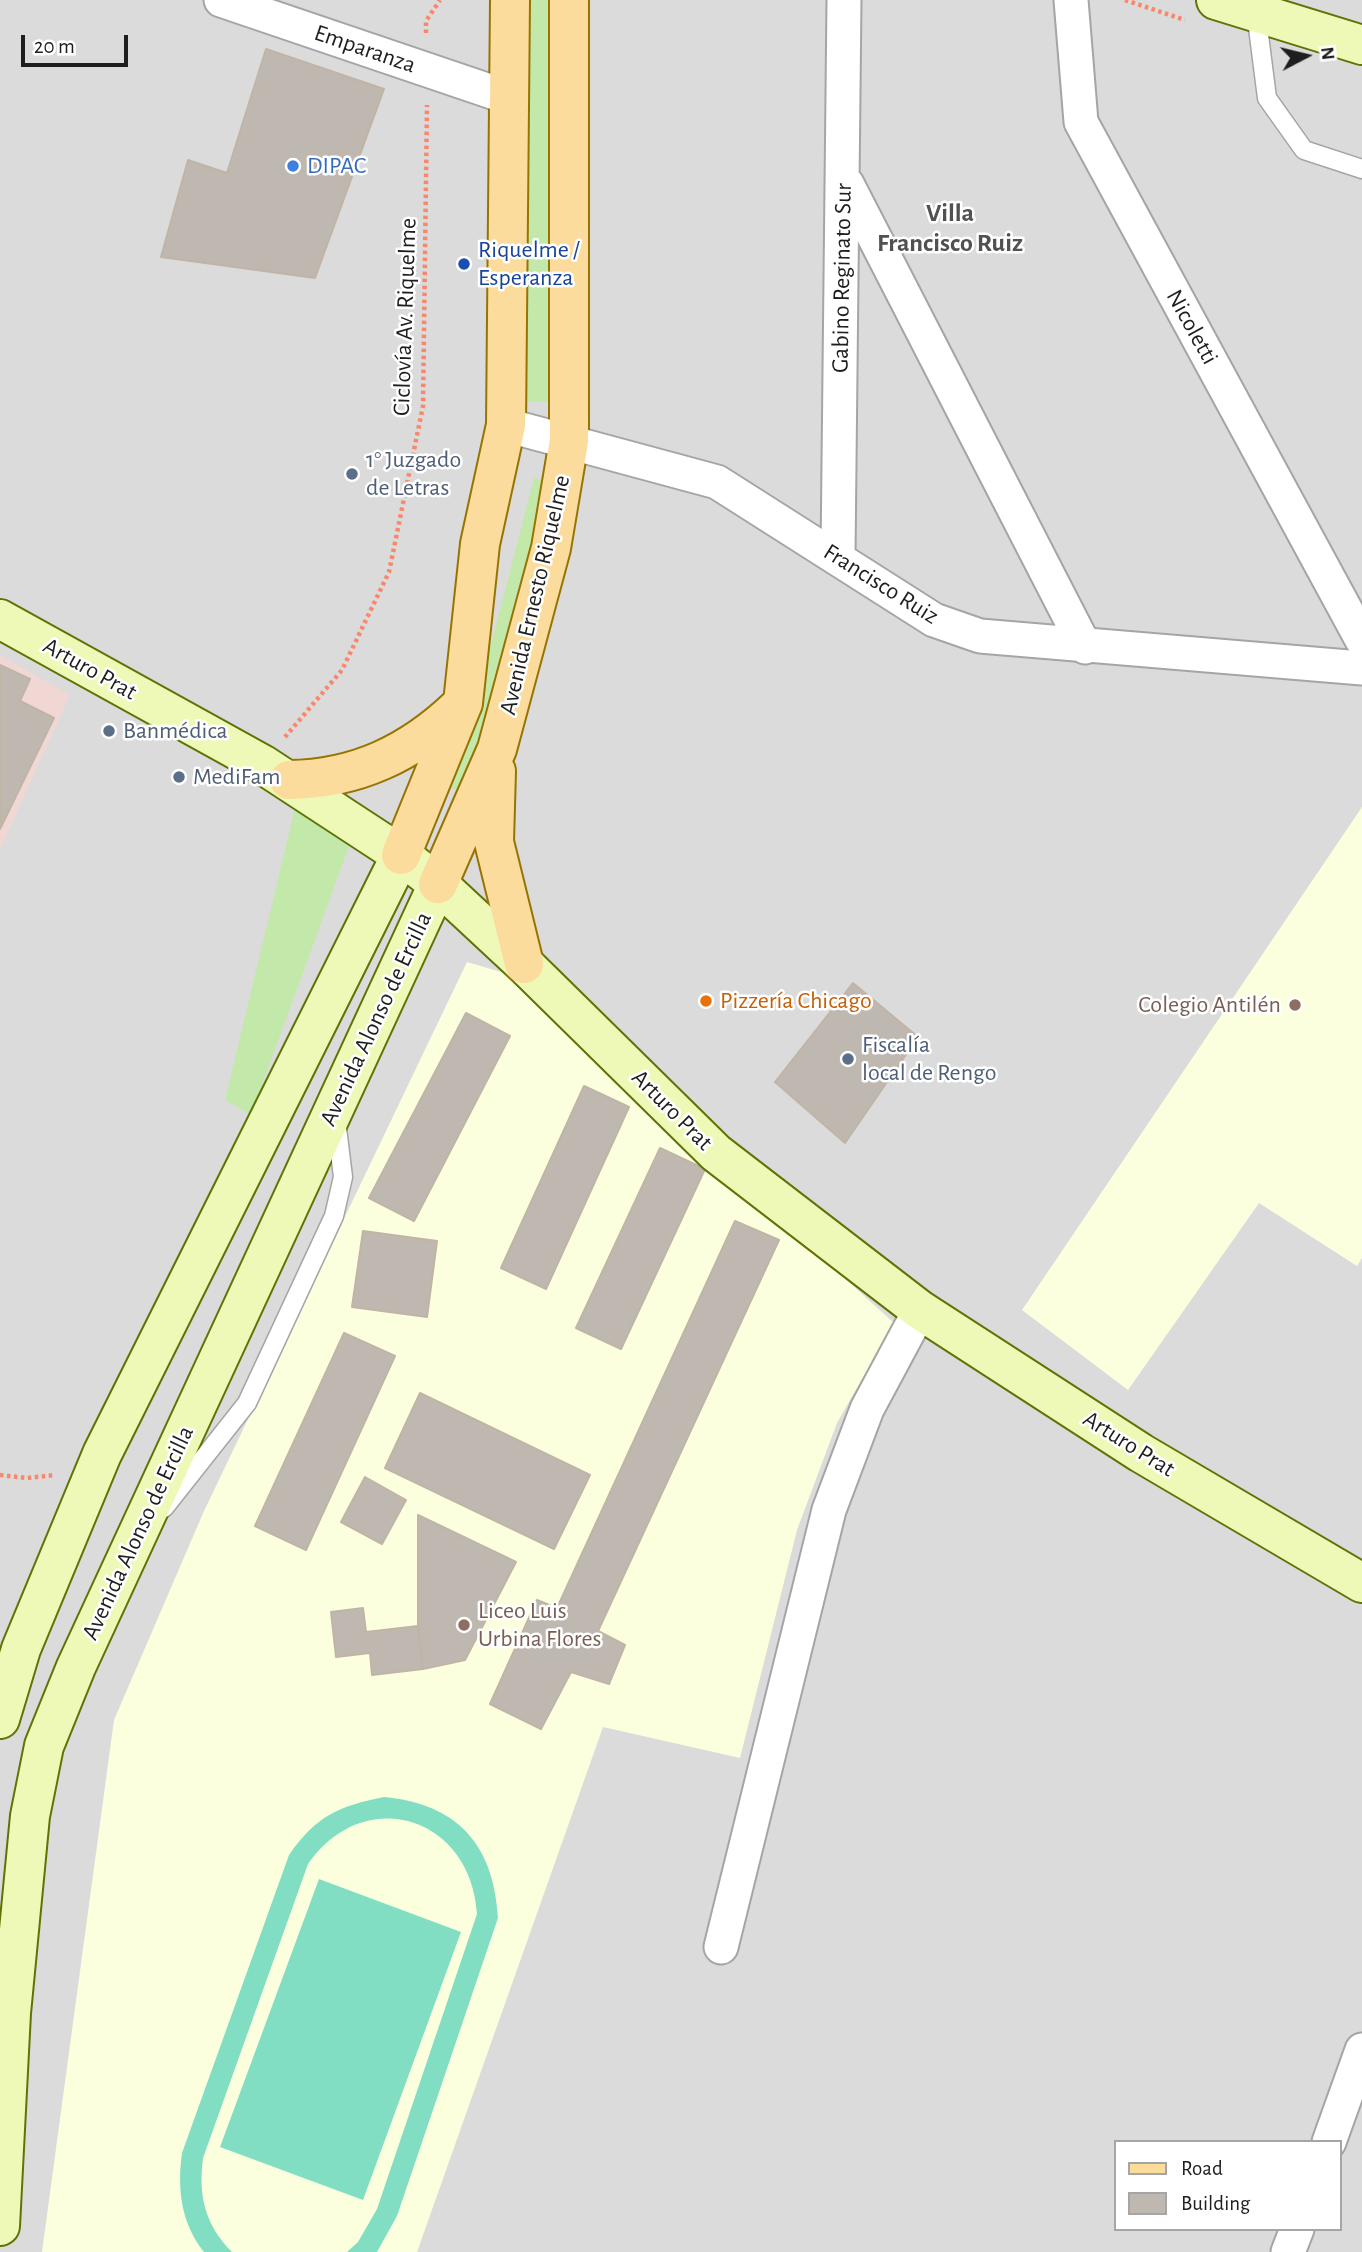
<!DOCTYPE html>
<meta charset="utf-8">
<style>
body{margin:0}
#map{position:relative;width:1362px;height:2252px;overflow:hidden;background:#efece4;font-family:"Alegreya Sans",sans-serif}
canvas{display:block}
.legend{position:absolute;left:1114px;top:2140px;width:228px;height:91px;box-sizing:border-box;background:#fff;border:2px solid #a5a5a5;margin:0;padding:9px 12px;list-style:none;font-size:21px;color:#1e1e1e}
.legend li{display:flex;align-items:center;gap:14px;height:35px}
.legend b{width:35px;border:2px solid #a5a5a5}
.north{position:absolute;left:1271px;top:21px;width:70px;height:70px;-webkit-text-stroke:5px #fff;paint-order:stroke;rotate:83deg;font-size:19px;font-weight:700;line-height:28px;text-align:center;color:#1e1e1e}
.north::after{content:'';display:block;margin:auto;width:24px;height:32px;background:#1e1e1e;clip-path:polygon(50% 0,100% 100%,50% 72%,0 100%)}
.scale{position:absolute;left:21px;top:35px;width:107px;height:32px;box-sizing:border-box;border:4px solid #1e1e1e;border-top:0;padding-left:9px;font-size:21px;line-height:24px;white-space:nowrap;color:#1e1e1e;-webkit-text-stroke:5px #fff;paint-order:stroke}
</style>
<div id="map">
<canvas width="1362" height="2252"></canvas>
<ul class="legend">
<li><b style="height:9px;background:#fbdc9c"></b>Road</li>
<li><b style="height:19px;background:#bfb8b0"></b>Building</li>
</ul>
<div class="north">N</div>
<div class="scale">20 m</div>
</div>
<script>
const context = document.querySelector('canvas').getContext('2d');
context.lineJoin = 'round';
function fill(path, color) {
  context.fillStyle = color;
  context.fill(path, 'evenodd');
}
function trace(path, color, width, dash) {
  context.strokeStyle = color;
  context.lineWidth = width;
  context.lineCap = dash ? 'butt' : 'round';
  context.setLineDash(dash || []);
  context.stroke(path);
}
function drawText(font, color, halo, rows, align = 'center') {
  context.font = font + ' "Alegreya Sans",sans-serif';
  context.lineWidth = 5;
  context.setLineDash([]);
  context.textBaseline = 'middle';
  context.strokeStyle = halo;
  context.fillStyle = color;
  for (const [text, x, y, turn = 0] of rows) {
    context.save();
    context.translate(x, y);
    context.rotate((+turn || 0) * Math.PI / 180);
    context.textAlign = isNaN(turn) ? turn : align;
    if (halo) context.strokeText(text, 0, 0);
    context.fillText(text, 0, 0);
    context.restore();
  }
}
fill(new Path2D(`
 M0,0H1362V2252H0ZM1115,2142H1339V2229H1115Z`), '#dcdbdb');
fill(new Path2D(`
 M0,655L70,695L0,849Z`), '#f0d7d3');
fill(new Path2D(`
 M1362,807V1258L1357,1266L1259,1203L1128,1390L1022,1310Z
 M467,962L511,975L894,1323L837,1423L797,1530L740,1758L603,1727L417,2252H42L114,1720L204,1511Z`), '#fbffdd');
fill(new Path2D(`
 M526,0H550L548,402H521Z
 M534,478L554,483L470,795L445,786L486,664Z
 M297,800L352,838L251,1115L225,1100Z`), '#c2e9a9');
fill(new Path2D(`
 M384,1797C458,1804 494,1845 498,1918L397,2216L377,2252H347L358,2242L377,2209L477,1914C471,1817 365,1783 308,1864L203,2158C198,2195 205,2225 232,2252H204C181,2223 177,2189 182,2153L289,1855C316,1816 339,1806 384,1797Z
 M319,1879L461,1932L363,2200L220,2147Z`), '#82dec3');
const building = new Path2D(`
 M266,49L384,89L315,278L161,257L188,160L227,173Z
 M0,665L30,679L20,701L54,718L0,829Z
 M853,983L918,1037L845,1143L775,1082Z
 M466,1013L510,1036L414,1221L369,1198Z
 M584,1086L629,1107L546,1289L501,1268Z
 M660,1148L705,1169L621,1349L576,1328Z
 M735,1221L779,1240L598,1631L625,1645L609,1684L571,1672L541,1729L490,1704L537,1600L557,1608Z
 M363,1231L437,1241L427,1317L352,1307Z
 M344,1333L395,1356L306,1550L255,1526Z
 M420,1393L590,1475L554,1549L385,1468Z
 M365,1477L406,1500L382,1544L341,1522Z
 M418,1515L516,1562L465,1660L423,1669L418,1626Z
 M363,1608L366,1632L418,1626L423,1669L372,1675L370,1653L336,1657L331,1612Z`);
fill(building, '#bfb8b0');
trace(building, '#c0b4a6', 2);
const service = new Path2D(`
 M1256,12L1267,98L1304,150L1362,169
 M164,1508L247,1403L334,1216L343,1177L336,1120`);
const minor = new Path2D(`
 M221,0L510,98
 M1071,0L1081,122L1362,640
 M847,184L1085,647
 M506,425L717,482L934,620L980,636L1362,668
 M838,556L844,0
 M721,1947L829,1510L867,1409L920,1310
 M1329,2142L1362,2050
 M1288,2252L1297,2229`);
const secondary = new Path2D(`
 M1216,0L1362,45
 M0,619L262,764L401,855L438,884L524,964L716,1153L920,1310L1141,1453L1362,1583
 M0,1719L21,1649L102,1454L401,855
 M0,2226L11,2013L30,1816L44,1746L76,1667L438,884`);
const primary = new Path2D(`
 M496,771L494,842L524,964
 M289,780C357,779 411,753 459,707
 M401,855L463,703L480,544L506,425L510,0
 M438,884L497,749L551,548L569,441V0`);
trace(service, '#a5a5a5', 21);
trace(minor, '#a5a5a5', 37);
trace(secondary, '#5d7405', 42);
trace(primary, '#977401', 42);
trace(new Path2D(`
 M1125,0L1185,20
 M426,33V21L440,0
 M285,737L342,670L389,572L423,406L427,105
 M0,1475L27,1478L55,1475`), '#f9876a', 4.5, [3.5, 3.5]);
trace(service, '#fff', 18);
trace(minor, '#fff', 33);
trace(secondary, '#eff9b7', 38);
trace(primary, '#fbdc9c', 38);
for (const [x, y, r, color] of [
 [293,166,7,"#3f7fe0"],
 [464,264,7,"#1a4fb4"],
 [352,474,7,"#5c6f8a"],
 [109,731,7,"#5c6f8a"],
 [179,777,7,"#5c6f8a"],
 [706,1001,7,"#e8710a"],
 [1295,1005,7,"#8d6e63"],
 [848,1059,7,"#5c6f8a"],
 [464,1625,7,"#8d6e63"]
]) {
  const dot = new Path2D();
  dot.arc(x, y, r, 0, 2 * Math.PI);
  context.fillStyle = color;
  context.fill(dot);
  trace(dot, '#fff', 2.5);
}
drawText('24px', '#1e1e1e', '#fff', [
 ["Emparanza",365,49,19],
 ["Gabino Reginato Sur",842,278,-89],
 ["Ciclovía Av. Riquelme",405,317,-88],
 ["Nicoletti",1192,327,61],
 ["Francisco Ruiz",881,584,32],
 ["Avenida Ernesto Riquelme",535,595,-77],
 ["Arturo Prat",90,669,29],
 ["Avenida Alonso de Ercilla",376,1019,-65],
 ["Arturo Prat",672,1110,45],
 ["Arturo Prat",1129,1444,32],
 ["Avenida Alonso de Ercilla",138,1533,-65]
]);
drawText('24px', '#366cbe', '#fff', [
 ["DIPAC",307,166]
], 'left');
drawText('24px', '#164399', '#fff', [
 ["Riquelme /",478,250],
 ["Esperanza",478,278]
], 'left');
drawText('24px', '#4e5e75', '#fff', [
 ["1° Juzgado",366,460],
 ["de Letras",366,488],
 ["Banmédica",123,731],
 ["MediFam",193,777],
 ["Fiscalía",862,1045],
 ["local de Rengo",862,1073]
], 'left');
drawText('24px', '#c56008', '#fff', [
 ["Pizzería Chicago",720,1001]
], 'left');
drawText('24px', '#785e54', '#fff', [
 ["Colegio Antilén",1281,1005],
 ["Liceo Luis",478,1611,"left"],
 ["Urbina Flores",478,1639,"left"]
], 'right');
drawText('bold 26px', '#515151', '#fff', [
 ["Villa",950,213],
 ["Francisco Ruiz",950,243]
]);
</script>
